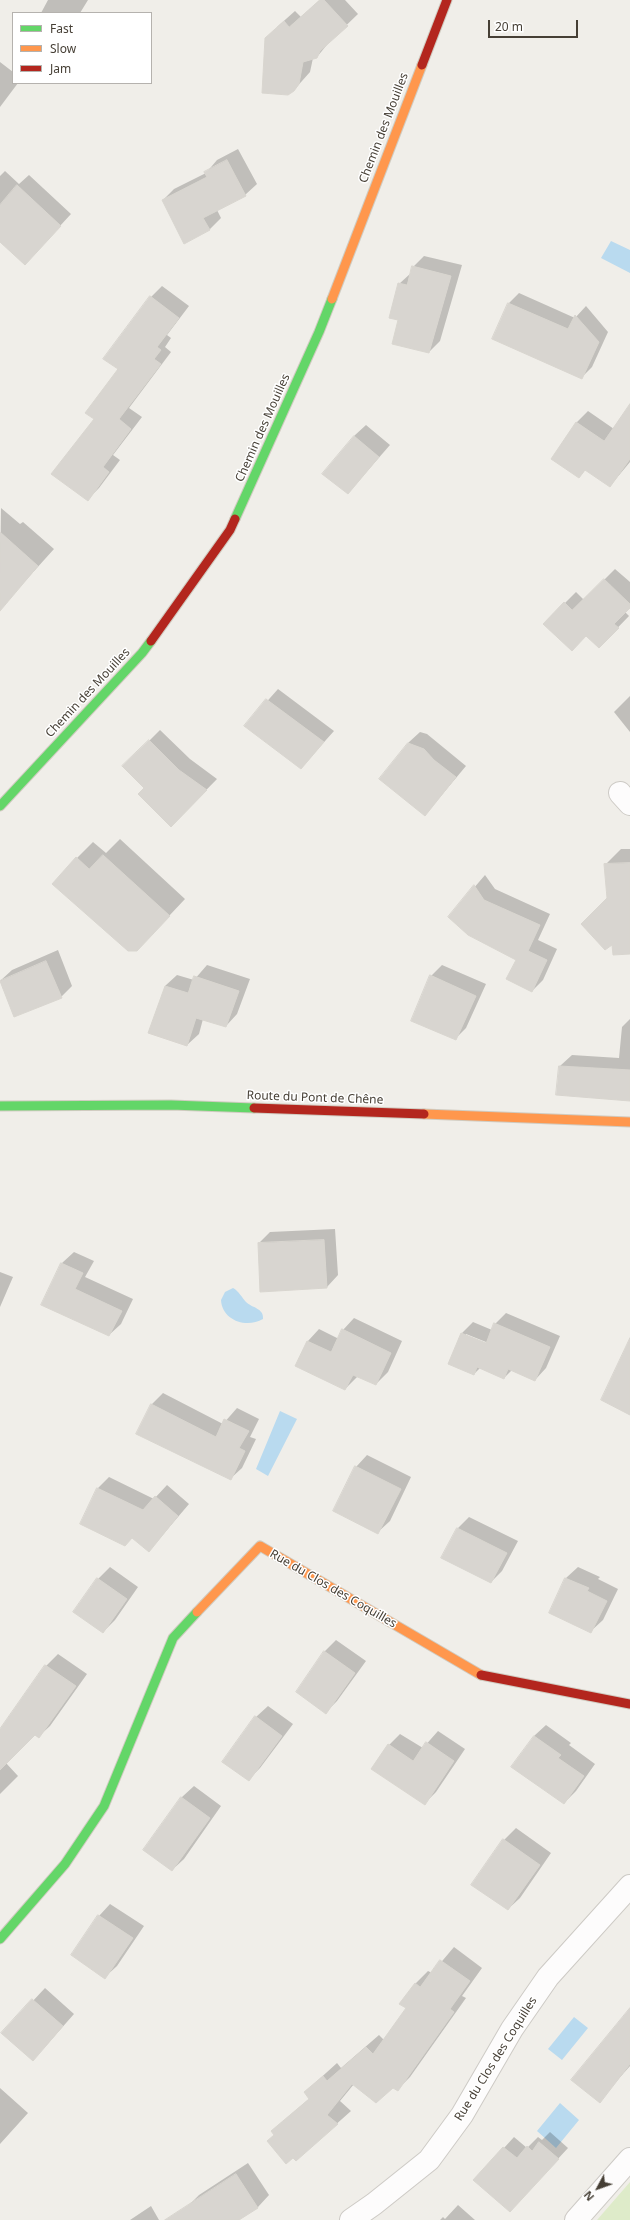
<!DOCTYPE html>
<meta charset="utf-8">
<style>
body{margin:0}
#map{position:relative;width:630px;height:2220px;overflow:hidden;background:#f0eee9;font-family:"Noto Sans",sans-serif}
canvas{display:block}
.legend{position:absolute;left:12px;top:12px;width:140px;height:72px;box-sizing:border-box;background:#fff;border:1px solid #b5b2ae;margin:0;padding:5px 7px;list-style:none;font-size:12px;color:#463f35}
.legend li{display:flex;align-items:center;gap:8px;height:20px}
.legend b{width:20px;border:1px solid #b5b2ae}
.north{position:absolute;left:578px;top:2168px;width:40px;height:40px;-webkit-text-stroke:3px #fff;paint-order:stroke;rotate:229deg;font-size:11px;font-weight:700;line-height:16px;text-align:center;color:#463f35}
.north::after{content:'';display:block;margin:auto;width:14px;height:18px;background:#463f35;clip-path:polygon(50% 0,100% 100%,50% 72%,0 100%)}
.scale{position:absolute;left:488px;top:20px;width:90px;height:18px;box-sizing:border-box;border:2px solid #463f35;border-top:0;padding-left:5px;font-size:12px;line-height:14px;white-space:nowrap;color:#463f35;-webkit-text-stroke:3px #fff;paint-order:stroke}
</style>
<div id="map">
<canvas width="630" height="2220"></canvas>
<ul class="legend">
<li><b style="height:5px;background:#63d668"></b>Fast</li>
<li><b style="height:5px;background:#ff974d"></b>Slow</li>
<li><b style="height:5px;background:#b3261e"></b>Jam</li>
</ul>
<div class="north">N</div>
<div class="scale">20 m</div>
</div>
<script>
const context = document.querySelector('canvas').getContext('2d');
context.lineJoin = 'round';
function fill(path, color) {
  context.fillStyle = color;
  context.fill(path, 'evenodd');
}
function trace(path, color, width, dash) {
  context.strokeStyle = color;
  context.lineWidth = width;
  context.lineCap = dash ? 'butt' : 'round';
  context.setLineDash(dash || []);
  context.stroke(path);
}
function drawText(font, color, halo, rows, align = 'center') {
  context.font = font + ' "Noto Sans",sans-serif';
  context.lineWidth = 3;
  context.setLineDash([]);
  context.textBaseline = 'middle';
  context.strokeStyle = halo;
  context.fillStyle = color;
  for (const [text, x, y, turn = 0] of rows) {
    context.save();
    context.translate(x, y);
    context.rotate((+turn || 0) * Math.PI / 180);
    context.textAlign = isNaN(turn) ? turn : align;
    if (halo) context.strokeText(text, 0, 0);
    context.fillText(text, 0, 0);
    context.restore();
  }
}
fill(new Path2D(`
 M630,2182V2220H597Z`), '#deebc9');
fill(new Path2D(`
 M611,241L630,250V273L601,258Z
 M233,1288C239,1291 242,1298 246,1302C252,1308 264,1308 263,1319C246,1329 222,1320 221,1300L225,1292Z
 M280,1411L297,1419L268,1476L256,1469Z
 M574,2017L588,2028L562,2060L548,2049Z
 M560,2103L579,2120L556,2148L537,2131Z`), '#b9daef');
fill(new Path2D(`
 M48,0H88L80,13H41Z
 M320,0H345L358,14L330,41L317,57L313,58L310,72L294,90L277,27L295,11L301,17Z
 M0,62L13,72V83H18L0,107Z
 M238,149L257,184L245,195L217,210L221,218L209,230L163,200L174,189L206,173L217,160Z
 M5,171L19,184L29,175L71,214L25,264L0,240V176Z
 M424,256L462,265L440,341L429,352L399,320V284L411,273L413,267Z
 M162,286L189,306L167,335L171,338L165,347L171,352L129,408L142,417L113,455L120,460L99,488L88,499L95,419L151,297Z
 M519,293L575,318L586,306L608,332L592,367L582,377L494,338L509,303Z
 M630,409V462L610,486L586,469L579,477L552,459L577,422L588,411L614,429Z
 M366,425L390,445L348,493L354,436Z
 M1,508L20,524L23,522L54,549L8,600L0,593Z
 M615,569L630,582V607L625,612L629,616L599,647L587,635L544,624L576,592L584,600Z
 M278,689L334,731L301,768L246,725Z
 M630,696V732L614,712Z
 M160,730L190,759L217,779L171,826L145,788L124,766Z
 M420,732L427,734L466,766L425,815L408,743Z
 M120,839L185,899L137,950L77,858L93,842L106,853Z
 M621,849H630V945L608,898L605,865Z
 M485,875L495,889L550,914L538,940L557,949L543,980L532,991L518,959L449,917Z
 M58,950L72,986L61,997L0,981L12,970Z
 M207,965L250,979L237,1014L226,1026L203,1019L199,1034L187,1045L165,986L177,975L194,980Z
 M442,965L486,984L466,1028L455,1039L431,976Z
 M630,1019V1100L560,1066L572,1055L619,1058L622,1027Z
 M335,1229L338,1275L327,1287L259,1243L270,1232Z
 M74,1252L94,1261L85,1277L133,1299L121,1324L109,1335L42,1304L62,1263Z
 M0,1272L13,1277L0,1307Z
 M506,1313L560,1336L546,1368L535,1380L512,1370L504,1378L480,1368L474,1374L462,1333L473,1322L492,1330L495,1324ZM466,1334L491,1344L490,1346L466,1336Z
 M354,1318L402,1341L388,1372L376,1384L358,1376L345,1389L296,1366L308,1341L319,1329L339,1339L343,1330Z
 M163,1393L223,1424L237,1408L259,1419L250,1437L256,1439L242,1468L230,1479L151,1405Z
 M367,1455L411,1477L390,1521L378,1532L356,1467Z
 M109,1477L154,1499L167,1485L189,1504L149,1551L133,1537L81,1523L98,1488Z
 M469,1517L518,1541L502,1571L491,1582L442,1558L458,1528Z
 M110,1567L138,1587L115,1620L103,1632L98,1579Z
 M578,1567L600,1577L598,1579L618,1589L603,1620L591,1631L550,1612L566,1578Z
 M336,1640L366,1661L337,1701L326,1712L324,1652Z
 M58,1654L87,1674L50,1726L38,1737L34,1734L6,1763L18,1776L0,1794V1738L46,1666Z
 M268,1706L293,1724L260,1768L249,1779L256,1717Z
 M546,1725L571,1743L569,1745L595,1764L576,1791L564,1803L534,1736Z
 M438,1731L465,1749L436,1792L424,1804L389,1745L400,1734L423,1748Z
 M194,1786L221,1806L184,1859L172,1870L144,1850L182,1797Z
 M516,1828L551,1853L520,1898L508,1909L504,1840Z
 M110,1904L144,1926L117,1966L105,1977L99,1916Z
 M454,1947L482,1968L462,1996L466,1998L410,2077L397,2090L393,2087L354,2084L340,2101L351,2111L296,2160L272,2131L310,2098L305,2092L337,2063L341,2068L379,2035L384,2040L407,2008L415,1984L428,1971L432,1973Z
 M45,1988L74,2014L44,2048L3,2033Z
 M630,2009V2066L599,2101Z
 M0,2088L28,2113L0,2144Z
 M550,2132L568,2148L510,2211L504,2148L514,2137L527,2148L538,2137L542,2140Z
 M248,2163L269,2195L258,2207L237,2220H196L187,2207L199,2195Z
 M458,2205L475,2220H440L443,2217L445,2219Z
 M151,2206L159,2220H130Z`), '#0003');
const building = new Path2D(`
 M320,0H324L348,26L320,51L317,58L303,62L299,84L294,91L288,95L262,93L265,38L284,21L289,27Z
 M227,160L246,196L203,218L210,230L184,244L162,200L207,177L204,172Z
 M17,185L61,226L25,265L0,242V205Z
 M412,266L451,276L429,353L392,344L398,320L389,318L398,283L407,285Z
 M150,296L179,318L157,347L161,350L154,359L161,364L119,419L131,429L103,467L109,472L88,501L51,474L94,419L85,413L118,369L103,359Z
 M508,303L568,329L575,315L599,342L582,379L492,339Z
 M630,404V459L610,487L585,470L579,478L551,459L576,422L604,441Z
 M354,436L379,457L348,494L322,474Z
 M0,532L38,566L0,611Z
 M604,579L630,604V608L614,624L619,628L599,648L586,636L572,651L543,624L564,602L572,610Z
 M266,699L324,742L301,769L244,726Z
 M149,740L179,770L207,790L171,827L138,794L144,788L122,766Z
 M408,743L424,749L434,760L456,777L425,816L379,779Z
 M103,855L170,916L137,951H128L52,884L76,857L89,869Z
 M630,863V954L613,955L612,945L605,950L581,924L607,898L604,864Z
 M474,885L484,900L540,925L528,951L547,960L532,992L506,979L516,960L468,935L448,917Z
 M46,961L62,998L14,1017L0,981Z
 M430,975L476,996L456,1040L411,1021Z
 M194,976L239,991L226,1027L196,1018L187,1046L148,1033L165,986L188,993Z
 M559,1066L630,1070V1101L556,1095Z
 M324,1240L327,1288L260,1292L258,1243Z
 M61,1263L83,1273L75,1289L122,1311L109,1336L41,1305Z
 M494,1323L550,1347L535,1381L508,1369L504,1379L477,1367L474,1375L448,1364L461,1333L486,1343Z
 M342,1329L391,1353L376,1385L353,1375L345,1390L295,1366L307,1341L331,1352Z
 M630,1338V1415L601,1400Z
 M151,1404L216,1437L224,1419L249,1431L239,1448L245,1451L231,1480L136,1434Z
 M355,1466L401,1489L378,1534L333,1511Z
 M97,1488L143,1510L155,1496L178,1516L149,1552L132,1538L125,1546L80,1524Z
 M457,1528L507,1553L491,1583L441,1558Z
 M97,1578L127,1599L103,1633L73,1612Z
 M565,1578L589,1588L587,1591L607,1601L591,1633L549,1613Z
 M324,1651L355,1673L326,1714L296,1692Z
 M45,1665L76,1686L39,1738L35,1735L0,1770V1729Z
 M255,1716L282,1736L249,1781L222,1762Z
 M534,1736L561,1755L558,1758L584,1776L564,1804L511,1767Z
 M426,1742L454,1761L425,1805L371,1769L388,1744L413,1761Z
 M181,1797L210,1818L172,1871L143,1850Z
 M503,1839L540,1865L508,1910L471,1885Z
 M98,1915L133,1938L105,1979L71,1955Z
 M440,1960L470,1981L450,2009L454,2012L398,2091L393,2088L376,2103L352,2084L327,2115L338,2124L296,2161L293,2158L286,2164L267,2141L274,2135L271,2131L309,2099L304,2092L323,2076L327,2081L366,2047L373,2054L406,2008L399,2004L415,1983L420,1987Z
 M32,1999L63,2026L33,2061L1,2033Z
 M630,2008V2064L600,2103L571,2080Z
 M539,2142L559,2159L510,2212L473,2180L503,2147L517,2158L527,2146L532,2151Z
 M236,2174L258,2208L239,2220H165Z`);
fill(building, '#d8d5d0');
trace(building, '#d8d5cf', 1);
const street = new Path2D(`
 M620,793L630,804
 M351,2220L374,2204L429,2160L462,2115L512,2029L548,1977L630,1886
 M576,2220L630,2159`);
const fast = new Path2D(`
 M235,519L319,332L332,299
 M0,806L142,653L151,641
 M0,1106L171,1105L254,1108
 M0,1939L65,1864L104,1806L173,1638L197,1612`);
const slow = new Path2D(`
 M332,299L422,65
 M424,1114L630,1122
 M197,1612L260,1546L481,1675`);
const jam = new Path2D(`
 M422,65L447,0
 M151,641L230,530L235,519
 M254,1108L424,1114
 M481,1675L630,1704`);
trace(street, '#cdcac5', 24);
trace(fast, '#d0cbc0', 11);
trace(slow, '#d0cbc0', 11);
trace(jam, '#d0cbc0', 11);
trace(street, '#fdfcfc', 22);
trace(fast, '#63d668', 9);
trace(slow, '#ff974d', 9);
trace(jam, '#b3261e', 9);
drawText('12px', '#463f35', '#fff', [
 ["Chemin des Mouilles",384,128,-69],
 ["Chemin des Mouilles",263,428,-66],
 ["Chemin des Mouilles",88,693,-47],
 ["Route du Pont de Chêne",315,1098,2],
 ["Rue du Clos des Coquilles",333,1589,30],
 ["Rue du Clos des Coquilles",496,2059,-58]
]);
</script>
